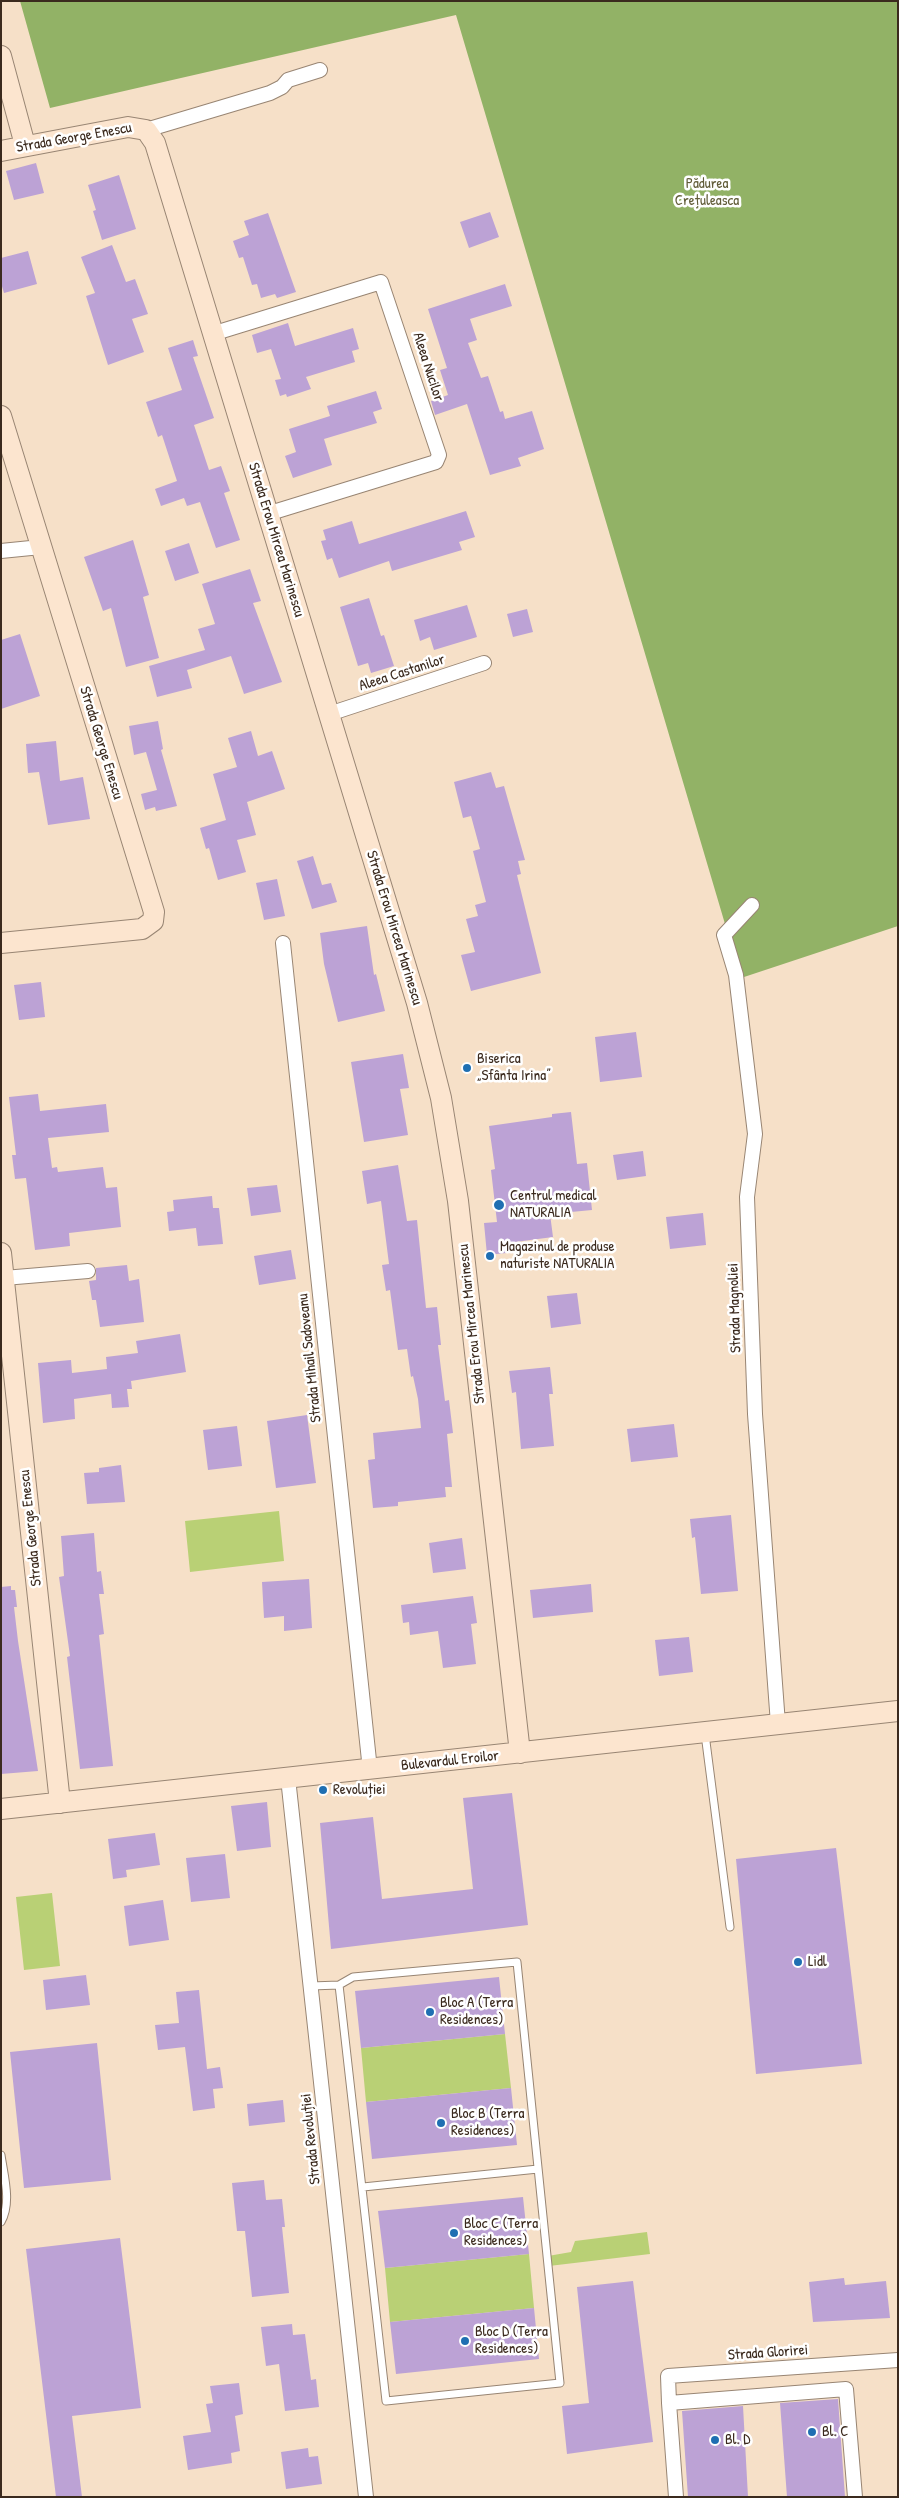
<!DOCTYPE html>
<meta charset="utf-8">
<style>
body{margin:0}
#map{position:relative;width:899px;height:2498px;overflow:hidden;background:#f6e0c8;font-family:"Patrick Hand",sans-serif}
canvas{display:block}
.frame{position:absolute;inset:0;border:2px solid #3b2a1e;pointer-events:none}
</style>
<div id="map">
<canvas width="899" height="2498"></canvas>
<div class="frame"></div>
</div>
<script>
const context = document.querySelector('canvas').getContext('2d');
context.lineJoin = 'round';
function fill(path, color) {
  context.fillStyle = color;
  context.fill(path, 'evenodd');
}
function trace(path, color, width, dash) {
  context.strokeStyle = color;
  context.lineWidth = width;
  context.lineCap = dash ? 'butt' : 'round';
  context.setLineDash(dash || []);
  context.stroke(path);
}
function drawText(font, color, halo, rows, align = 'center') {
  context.font = font + ' "Patrick Hand",sans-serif';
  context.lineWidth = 5;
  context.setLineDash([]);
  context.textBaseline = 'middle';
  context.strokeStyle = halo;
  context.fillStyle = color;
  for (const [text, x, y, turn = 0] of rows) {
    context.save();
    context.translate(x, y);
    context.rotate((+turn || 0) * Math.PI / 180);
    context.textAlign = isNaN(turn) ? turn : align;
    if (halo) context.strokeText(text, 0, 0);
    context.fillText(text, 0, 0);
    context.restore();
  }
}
fill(new Path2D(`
 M279,1511L284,1561L190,1572L185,1521Z
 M52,1893L60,1966L24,1970L16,1897Z
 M505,2034L511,2088L366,2102L361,2048Z
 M647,2232L650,2254L549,2266L548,2256L571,2252L575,2241Z
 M529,2254L534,2308L390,2322L385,2268Z`), '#b9d075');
fill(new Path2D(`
 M20,1H898V926L741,978L456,15L50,108Z`), '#92b266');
fill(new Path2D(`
 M36,163L44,193L14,200L6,171Z
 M119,175L136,229L102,240L93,211L96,210L88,185Z
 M490,212L499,237L469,248L460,222Z
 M268,213L296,292L277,298L275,294L261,298L257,284L252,285L243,257L239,258L233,241L249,235L244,221Z
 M112,245L126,282L135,279L148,314L132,319L144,352L108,365L86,296L95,293L81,257Z
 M28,251L37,284L4,293L1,283V258Z
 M505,284L512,306L470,319L477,340L468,343L481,378L488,376L500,412L503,411L505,419L532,411L544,449L518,458L521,466L490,475L467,404L435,415L431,401L448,395L440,370L447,368L428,309Z
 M288,323L295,346L353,328L359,349L352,351L355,362L306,377L311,389L287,397L286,394L280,396L275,380L281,379L271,349L257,353L252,335Z
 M193,340L198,356L193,357L214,418L194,425L209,470L221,466L230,491L224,493L240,540L216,548L200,502L187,506L184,498L161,506L155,489L177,481L162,435L158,437L146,402L182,390L168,348Z
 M376,391L382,409L373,412L377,423L324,439L332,465L293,478L285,456L296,452L289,429L330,416L327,406Z
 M466,511L475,537L459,542L462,550L392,571L389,561L339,578L332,558L327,560L321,541L326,540L323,530L352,521L359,544Z
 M133,540L149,595L143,597L159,658L126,667L111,608L103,611L84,557Z
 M189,543L199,573L175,581L165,551Z
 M250,569L261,601L253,603L282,682L244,694L231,656L187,670L192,688L157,697L149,666L205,650L198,629L215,624L202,584Z
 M369,598L381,636L384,635L394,666L371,673L368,663L358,666L340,607Z
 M467,605L477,637L434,650L430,637L420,641L414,620Z
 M527,609L533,632L513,637L507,614Z
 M20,634L40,696L1,709V640Z
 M158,721L163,749L161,750L177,806L156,811L155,807L145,810L141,794L157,790L146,752L134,755L129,726Z
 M251,731L258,756L272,751L285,789L247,802L256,835L237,840L246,872L218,880L209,848L206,849L200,828L226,820L213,774L237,767L228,738Z
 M56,741L60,781L83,777L90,819L48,825L39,772L28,773L26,744Z
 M491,772L496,788L504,786L525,860L518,861L521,874L517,875L541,973L471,991L461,955L475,952L466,919L478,916L475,905L486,902L473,851L480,849L471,816L463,818L454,782Z
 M313,856L322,885L331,883L337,902L312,909L297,861Z
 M277,879L285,916L264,920L256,883Z
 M367,926L374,975L376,974L385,1011L338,1022L324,964L320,933Z
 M41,982L45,1017L19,1020L14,985Z
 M636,1032L642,1077L600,1082L595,1037Z
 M403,1054L409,1088L400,1089L408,1135L364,1142L351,1062Z
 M38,1094L40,1111L106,1104L109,1132L48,1138L52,1168L57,1167L58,1172L103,1167L106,1188L117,1187L121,1227L69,1233L70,1246L35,1250L26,1178L15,1179L12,1155H16L9,1097Z
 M571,1112L577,1164L587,1163L592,1210L550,1214L553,1237L515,1242L516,1252L487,1255L484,1223L497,1222L491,1170L495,1169L489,1126L552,1117V1114Z
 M643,1151L646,1176L617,1180L613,1155Z
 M398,1165L407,1221L417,1220L426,1308L437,1307L441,1345H438L445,1401L449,1400L453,1433L447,1434L452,1487H445L446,1497L398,1502V1506L373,1508L368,1460L375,1459L373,1433L421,1428L418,1399L413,1376L411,1377L407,1349L398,1350L390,1290L386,1291L382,1265L389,1264L381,1201L367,1204L362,1171Z
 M277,1185L281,1212L251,1216L247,1188Z
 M212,1196L213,1208H219L223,1244L198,1246L196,1228L169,1231L167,1212L174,1211L173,1200Z
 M703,1213L706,1245L670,1249L666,1217Z
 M291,1250L296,1279L259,1285L254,1256Z
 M127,1265L129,1281L139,1279L144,1322L100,1327L96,1300H92L89,1281L96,1280V1268Z
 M577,1293L581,1324L551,1328L547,1296Z
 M180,1334L186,1372L131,1381L132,1389H127L129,1407L112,1408L111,1394L74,1399L75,1419L43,1423L38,1363L71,1360L72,1373L107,1369L106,1357L138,1353L136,1341Z
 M550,1367L553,1394H549L554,1446L521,1449L516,1392L512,1393L509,1371Z
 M307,1415L316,1483L276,1488L267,1421Z
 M674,1424L678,1457L631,1462L627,1429Z
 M237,1426L242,1466L208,1470L203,1430Z
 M121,1465L125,1502L87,1504L84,1473L99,1472V1468Z
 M731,1515L738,1591L701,1594L695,1537L692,1538L690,1519Z
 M94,1533L97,1572L101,1571L104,1594H99L104,1634L99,1635L113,1766L80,1769L67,1657L70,1656L59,1577L64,1576L61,1536Z
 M462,1538L466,1569L433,1573L429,1543Z
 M309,1579L312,1628L284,1631V1616L264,1618L262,1582Z
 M591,1584L593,1612L533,1618L530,1590Z
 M11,1586V1590H15L17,1607H14L18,1641L38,1771L1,1774V1587Z
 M473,1596L477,1623L471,1624L476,1664L443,1668L438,1631L410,1635L409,1622L403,1623L401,1605Z
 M689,1637L693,1672L659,1676L655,1640Z
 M512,1793L528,1925L331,1949L320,1823L373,1817L382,1899L473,1889L463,1798Z
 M267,1802L271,1847L237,1851L231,1806Z
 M155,1833L160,1865L126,1870L127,1877L113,1879L108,1839Z
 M836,1848L862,2064L756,2074L736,1859Z
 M225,1854L230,1898L191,1902L186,1858Z
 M163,1900L169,1940L129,1946L124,1906Z
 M86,1975L90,2005L46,2010L43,1980Z
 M499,1977L505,2034L361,2048L355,1991Z
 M199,1990L207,2069L220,2067L223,2088L213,2089L215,2108L193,2111L185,2047L158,2050L155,2025L179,2023L176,1992Z
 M97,2043L111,2180L24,2188L10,2052Z
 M511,2088L517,2145L372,2159L366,2102Z
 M283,2100L285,2122L249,2126L247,2104Z
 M264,2180L266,2200L282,2199L285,2227H282L289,2293L252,2297L245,2231H237L232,2183Z
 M523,2197L529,2254L385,2268L378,2211Z
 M120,2238L141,2408L72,2416L82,2497H56L26,2249Z
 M844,2278L845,2285L886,2281L890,2318L813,2322L809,2282Z
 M633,2281L653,2442L567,2454L562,2406L589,2403L577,2287Z
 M534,2308L539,2359L396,2374L390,2322Z
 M292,2324L293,2335L305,2334L311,2380L316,2379L319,2407L285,2411L279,2364L266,2366L261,2327Z
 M239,2383L243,2414L235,2416L240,2451L231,2453L232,2463L188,2470L183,2436L211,2432L206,2404L213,2403L210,2386Z
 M838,2399L845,2497H787L780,2403Z
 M743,2406L748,2497H688L682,2411Z
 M308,2448L309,2457L318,2456L322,2484L286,2489L281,2452Z`), '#bca2d5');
const lane = new Path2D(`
 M705,1734L730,1927
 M311,1986L339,1985L353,1977L517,1962L560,2383L386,2401L339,1985
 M1,2155C4,2176 12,2203 1,2222
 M363,2187L538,2169`);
const street = new Path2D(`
 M146,130L270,93L282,87L288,80L320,70
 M212,334L381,282L439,455L436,462L267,514
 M1,551L41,547
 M329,714L484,663
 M752,905L724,935L736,975L755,1134L747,1197L755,1414L778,1724
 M283,943L370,1770
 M4,1278L88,1271
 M288,1778L366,2497
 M669,2403L668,2376L898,2360
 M676,2497L669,2403L846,2389L855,2497`);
const secondary = new Path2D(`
 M1,56L25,145
 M1,151L128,127L146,130L155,143L417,1003L441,1098L458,1201L520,1753
 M1,416L154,912L153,921L142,929L1,943
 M1,1253L60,1803
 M1,1809L898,1711`);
trace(lane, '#988573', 9);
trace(street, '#988573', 16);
trace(secondary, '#988573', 22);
trace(lane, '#fff', 7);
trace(street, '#fff', 14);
trace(secondary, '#fce5cf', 20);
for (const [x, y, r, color] of [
 [467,1068,5,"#1f6fb2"],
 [499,1205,6,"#1f6fb2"],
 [490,1256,5,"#1f6fb2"],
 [323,1790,5,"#1f6fb2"],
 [798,1962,5,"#1f6fb2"],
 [430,2012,5,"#1f6fb2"],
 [441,2123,5,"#1f6fb2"],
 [454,2233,5,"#1f6fb2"],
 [465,2341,5,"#1f6fb2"],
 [812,2432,5,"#1f6fb2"],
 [715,2440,5,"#1f6fb2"]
]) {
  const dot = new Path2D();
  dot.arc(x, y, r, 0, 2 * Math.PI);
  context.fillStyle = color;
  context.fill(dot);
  trace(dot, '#fff', 2);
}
drawText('15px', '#3b2a1e', '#fff', [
 ["Strada George Enescu",74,138,-10],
 ["Aleea Nucilor",428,367,72],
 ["Strada Erou Mircea Marinescu",276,540,73],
 ["Aleea Castanilor",402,673,-18],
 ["Strada George Enescu",101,743,73],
 ["Strada Erou Mircea Marinescu",394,928,73],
 ["Strada Magnoliei",735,1308,-92],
 ["Strada Erou Mircea Marinescu",472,1324,-96],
 ["Strada Mihail Sadoveanu",310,1358,-96],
 ["Strada George Enescu",31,1528,-96],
 ["Bulevardul Eroilor",450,1761,-6],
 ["Strada Revoluției",311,2139,-96],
 ["Strada Glorirei",768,2353,-4]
]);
drawText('15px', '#615c38', '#fff', [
 ["Pădurea",707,184],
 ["Crețuleasca",707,201]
]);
drawText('15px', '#3b2a1e', '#fff', [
 ["Biserica",477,1059],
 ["„Sfânta Irina”",477,1076],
 ["Centrul medical",510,1196],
 ["NATURALIA",510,1213],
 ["Magazinul de produse",500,1247],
 ["naturiste NATURALIA",500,1264],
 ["Revoluției",333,1790],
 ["Lidl",808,1962],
 ["Bloc A (Terra",440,2003],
 ["Residences)",440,2020],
 ["Bloc B (Terra",451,2114],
 ["Residences)",451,2131],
 ["Bloc C (Terra",464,2224],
 ["Residences)",464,2241],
 ["Bloc D (Terra",475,2332],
 ["Residences)",475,2349],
 ["Bl. C",822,2432],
 ["Bl. D",725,2440]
], 'left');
</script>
